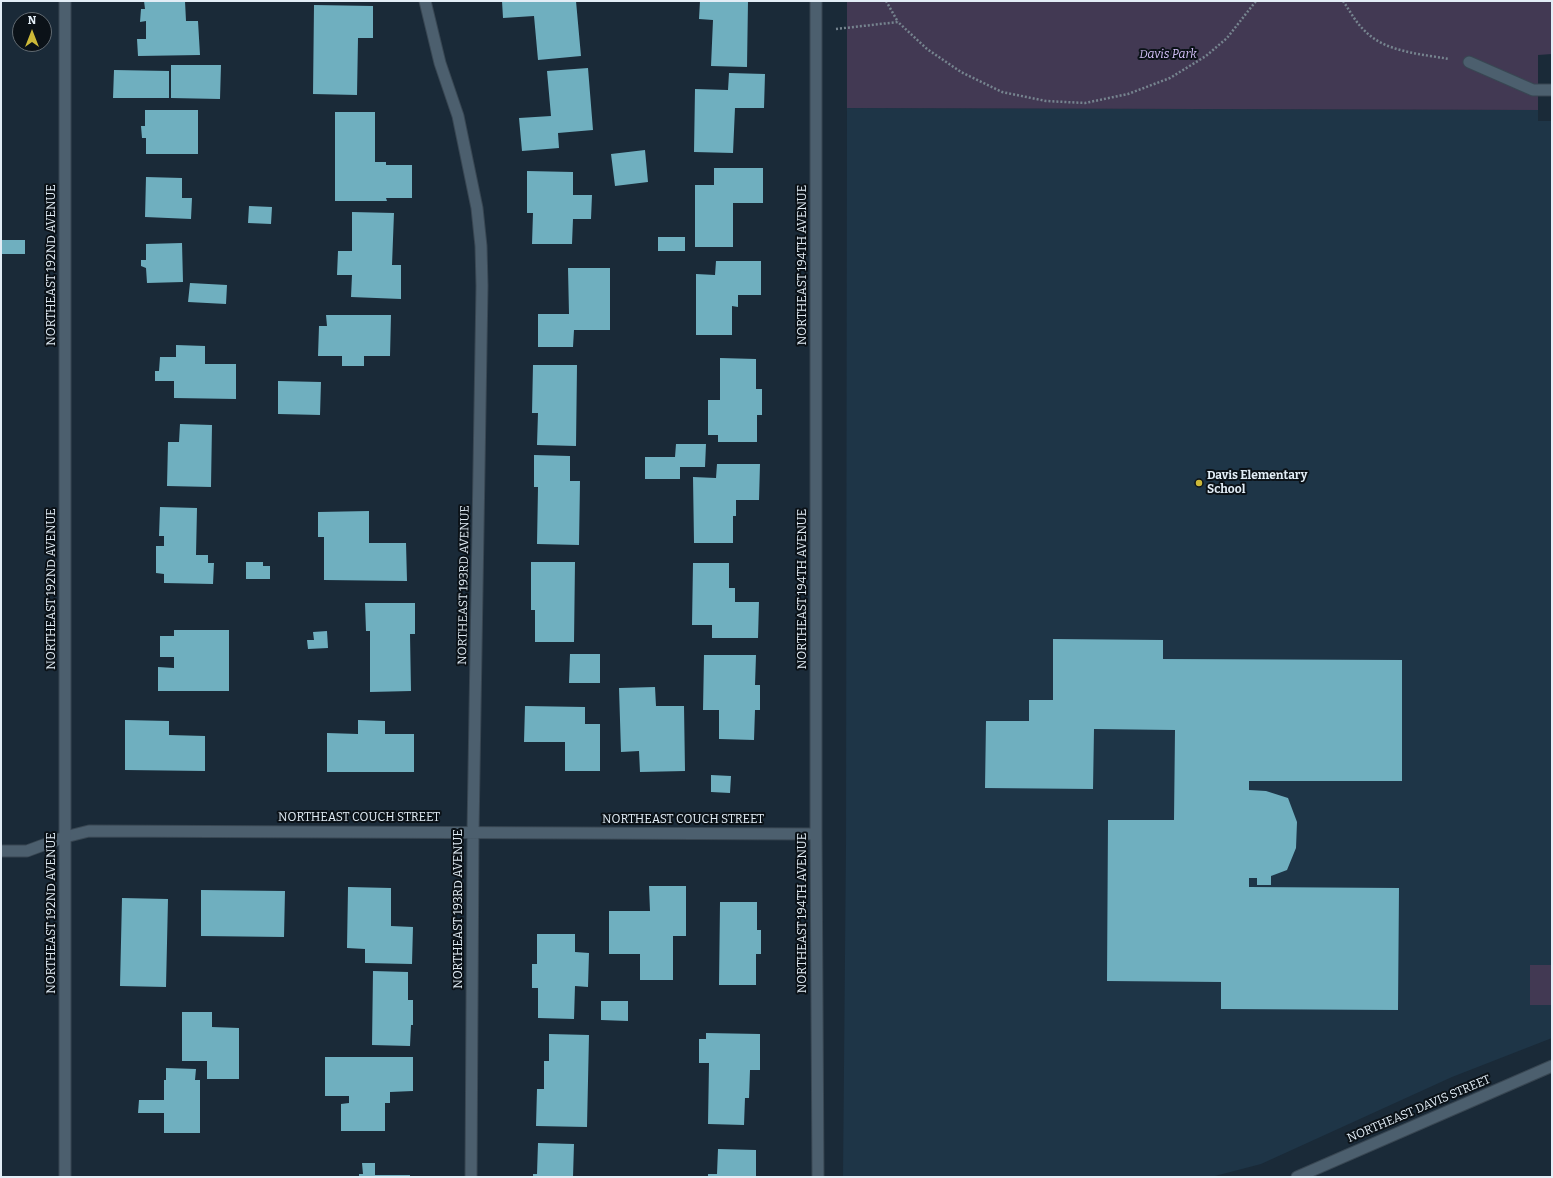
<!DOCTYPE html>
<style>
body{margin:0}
#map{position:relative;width:1553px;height:1178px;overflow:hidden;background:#1a2a38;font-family:Bitter,serif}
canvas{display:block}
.frame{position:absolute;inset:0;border:2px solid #e2edf6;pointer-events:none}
.north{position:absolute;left:12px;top:12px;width:40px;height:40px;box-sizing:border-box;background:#0b1218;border:1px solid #616a71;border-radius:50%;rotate:0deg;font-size:11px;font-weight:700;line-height:16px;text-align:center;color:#e2edf6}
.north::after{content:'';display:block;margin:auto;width:14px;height:18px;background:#cdb938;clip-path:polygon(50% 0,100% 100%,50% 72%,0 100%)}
</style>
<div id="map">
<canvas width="1553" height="1178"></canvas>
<div class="frame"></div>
<div class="north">N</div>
</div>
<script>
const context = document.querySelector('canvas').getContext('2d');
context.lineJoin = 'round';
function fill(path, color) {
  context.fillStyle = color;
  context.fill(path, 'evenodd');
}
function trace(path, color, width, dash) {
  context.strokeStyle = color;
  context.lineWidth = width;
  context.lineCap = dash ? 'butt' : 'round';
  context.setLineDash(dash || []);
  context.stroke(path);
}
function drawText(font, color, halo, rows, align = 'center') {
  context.font = font + ' Bitter,serif';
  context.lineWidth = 4;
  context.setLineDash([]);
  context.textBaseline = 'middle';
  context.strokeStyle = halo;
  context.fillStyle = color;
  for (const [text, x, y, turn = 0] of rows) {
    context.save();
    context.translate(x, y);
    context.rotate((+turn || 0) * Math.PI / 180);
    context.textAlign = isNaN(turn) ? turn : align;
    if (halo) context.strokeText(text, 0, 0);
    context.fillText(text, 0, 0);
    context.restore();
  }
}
fill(new Path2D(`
 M847,108L1538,110V121H1552V1038L1452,1077L1261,1164L1211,1177H843L846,845Z`), '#1e3547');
fill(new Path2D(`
 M847,1H1552V54L1538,55V110L847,108Z
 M1530,965H1552V1005H1530Z`), '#423953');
fill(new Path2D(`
 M144,1H185L186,21H198L200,55L138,56L137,39H146V21L140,22L141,9H145Z
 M502,1H576L581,56L538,60L534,16L503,18Z
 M700,1H748L747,67L711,66L713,20L699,19Z
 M314,5L373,6V38H358L357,95L313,94Z
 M171,65H221L220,99L171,98Z
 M588,68L593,130L558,133L559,148L522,151L519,118L551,116L547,71Z
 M114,70L169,71V98H113Z
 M729,73L765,74L764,108H735L733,153L694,152L695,89L728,90Z
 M145,110H198V154H146V138H142L141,126H145Z
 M335,112H375V162H386V165H412V198H386L387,201H335Z
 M645,150L648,182L615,186L611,154Z
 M714,168H763V203H733V247H695V185H714Z
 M527,171L573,172V195H592L591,219H573L572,244H532L533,213H527Z
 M146,177L182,178V198H192L191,219L145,217Z
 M249,206L272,207L271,224L248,223Z
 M352,212L394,213L392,265H401V299L351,297L352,275H337L338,251H352Z
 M658,237H685V251H658Z
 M1,240H25V254H1Z
 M182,243L183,282L147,283L146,268L141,266V260H146V244Z
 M716,261H761V295H738V307L732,306V335H696V274L715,275Z
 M568,268H610V330H574L573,347H538V314H569Z
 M190,283L227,285L226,304L188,302Z
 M326,315H391L390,356H364V366H342V356H318L319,326H327Z
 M176,345L205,346V364H236V399L174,398V381H155V371H159L160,357H176Z
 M720,358L756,359V389H762V415H757V442H718V435H708V400H720Z
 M533,365H577L576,446L537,445L538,413H532Z
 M278,381L321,382L320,415L278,414Z
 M180,424L212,425L211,487L167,486L168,442H179Z
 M676,444H706L705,467H680V479H645V457H675Z
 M534,455L570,456V481H580L579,545L537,544L538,487H534Z
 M717,464H760L759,500H736V516H733V543H694L693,477L716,478Z
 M160,507L197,508L196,555H208V563H214L213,584L164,583V574L156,573V546H164V536H159Z
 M369,511V543H406L407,581L324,580V537H318V512Z
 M246,562H263V566H270V579H246Z
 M531,562H575L574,642H535V610H531Z
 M693,563H729V588H735V602H759L758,638H712V625H692Z
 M365,603H415V634H410L411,691L370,692V631H366Z
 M174,630H229V691H158V667L174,668V657H160V636H174Z
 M327,631L328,648L308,649L307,640H314L313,632Z
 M1053,639L1163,640V659L1402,660V781H1249V790L1266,791L1288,798L1297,822L1296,848L1287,870L1271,876V885H1257V878H1249V887L1399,888L1398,1010L1221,1009V982L1107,981L1108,820H1174L1175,730L1094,729L1093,789L985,788L986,721H1029V700H1053Z
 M570,654H600V683H569Z
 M704,655H756L755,685H760V710H755L754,740L719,739V710H703Z
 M655,687L656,706H684L685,771L640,772L639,751L621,752L619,688Z
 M525,706L585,707V724H600V771H565V742H524Z
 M125,720L169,721V735L205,736V771L125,770Z
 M358,720L385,721V734H414V772H327V733L358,734Z
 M711,775L731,776L730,793L711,792Z
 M649,886H686V936H673V980H640V954H609V911H650Z
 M348,887L391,888V926L413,927L412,964L365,963V949L347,948Z
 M201,890L285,891L284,937L201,936Z
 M122,898L168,899L166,987L120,986Z
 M720,902H757V930H761V954H756V985H719Z
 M537,934H575V952L589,953L588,987L575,986L574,1019L538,1018V988H532V964H537Z
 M373,971L408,972V1000H413V1025H411L410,1046L372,1045Z
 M601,1001H628V1021L601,1020Z
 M182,1012H212V1027L239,1028V1079H207V1061H182Z
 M706,1033L760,1034V1070H750L749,1098H745L744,1125L708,1124L709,1063H699V1039H706Z
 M549,1034L589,1035L587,1127L536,1126L537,1089H544V1061H549Z
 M325,1057H413V1091L390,1092V1103H385V1131H341V1104L349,1103V1096H325Z
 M166,1068L196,1069L195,1080H200V1133H164V1113H138L139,1100H164V1080H166Z
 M538,1143L574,1144L573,1177H533V1174H537Z
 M718,1149L756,1150V1177H708V1174H717Z
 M362,1163H375V1175H410V1177H359V1174H363Z`), '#6fafbf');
const minor = new Path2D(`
 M425,1L440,63L458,116L477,208L481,246L482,286L473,832L471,1177
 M816,1V834L818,1177
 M1469,62L1533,90H1552
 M1,851H27L65,837L89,831L816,834
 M1297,1177L1552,1066`);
const tertiary = new Path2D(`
 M65,1177V1`);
trace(minor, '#394753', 13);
trace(tertiary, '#394753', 13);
trace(new Path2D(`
 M886,1L898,22
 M1343,1C1350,11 1356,23 1365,31C1385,52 1421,54 1449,59
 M836,29L898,22L927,49L961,72L1002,92L1046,101L1085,103L1128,94L1170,78L1206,56L1227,38L1256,1`), '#76848f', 2.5, [2, 2]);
trace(minor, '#4c5f6e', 11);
trace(tertiary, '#4c5f6e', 11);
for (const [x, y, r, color] of [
 [1199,483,4,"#cdb938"]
]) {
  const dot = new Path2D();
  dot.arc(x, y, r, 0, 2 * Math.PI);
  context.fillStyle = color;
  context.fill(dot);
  trace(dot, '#0b1218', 1.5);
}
drawText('italic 12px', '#d2bff7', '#0b1218', [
 ["Davis Park",1168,55]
]);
drawText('12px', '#e2edf6', '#0b1218', [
 ["NORTHEAST 192ND AVENUE",52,265,-90],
 ["NORTHEAST 194TH AVENUE",803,265,-90],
 ["NORTHEAST 193RD AVENUE",464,585,-89],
 ["NORTHEAST 192ND AVENUE",52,589,-90],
 ["NORTHEAST 194TH AVENUE",803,589,-90],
 ["NORTHEAST COUCH STREET",359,818],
 ["NORTHEAST COUCH STREET",683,820],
 ["NORTHEAST 193RD AVENUE",459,909,-90],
 ["NORTHEAST 192ND AVENUE",52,913,-90],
 ["NORTHEAST 194TH AVENUE",803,913,-90],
 ["NORTHEAST DAVIS STREET",1419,1109,-23]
]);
drawText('bold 12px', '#e2edf6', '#0b1218', [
 ["Davis Elementary",1207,476],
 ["School",1207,490]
], 'left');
</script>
